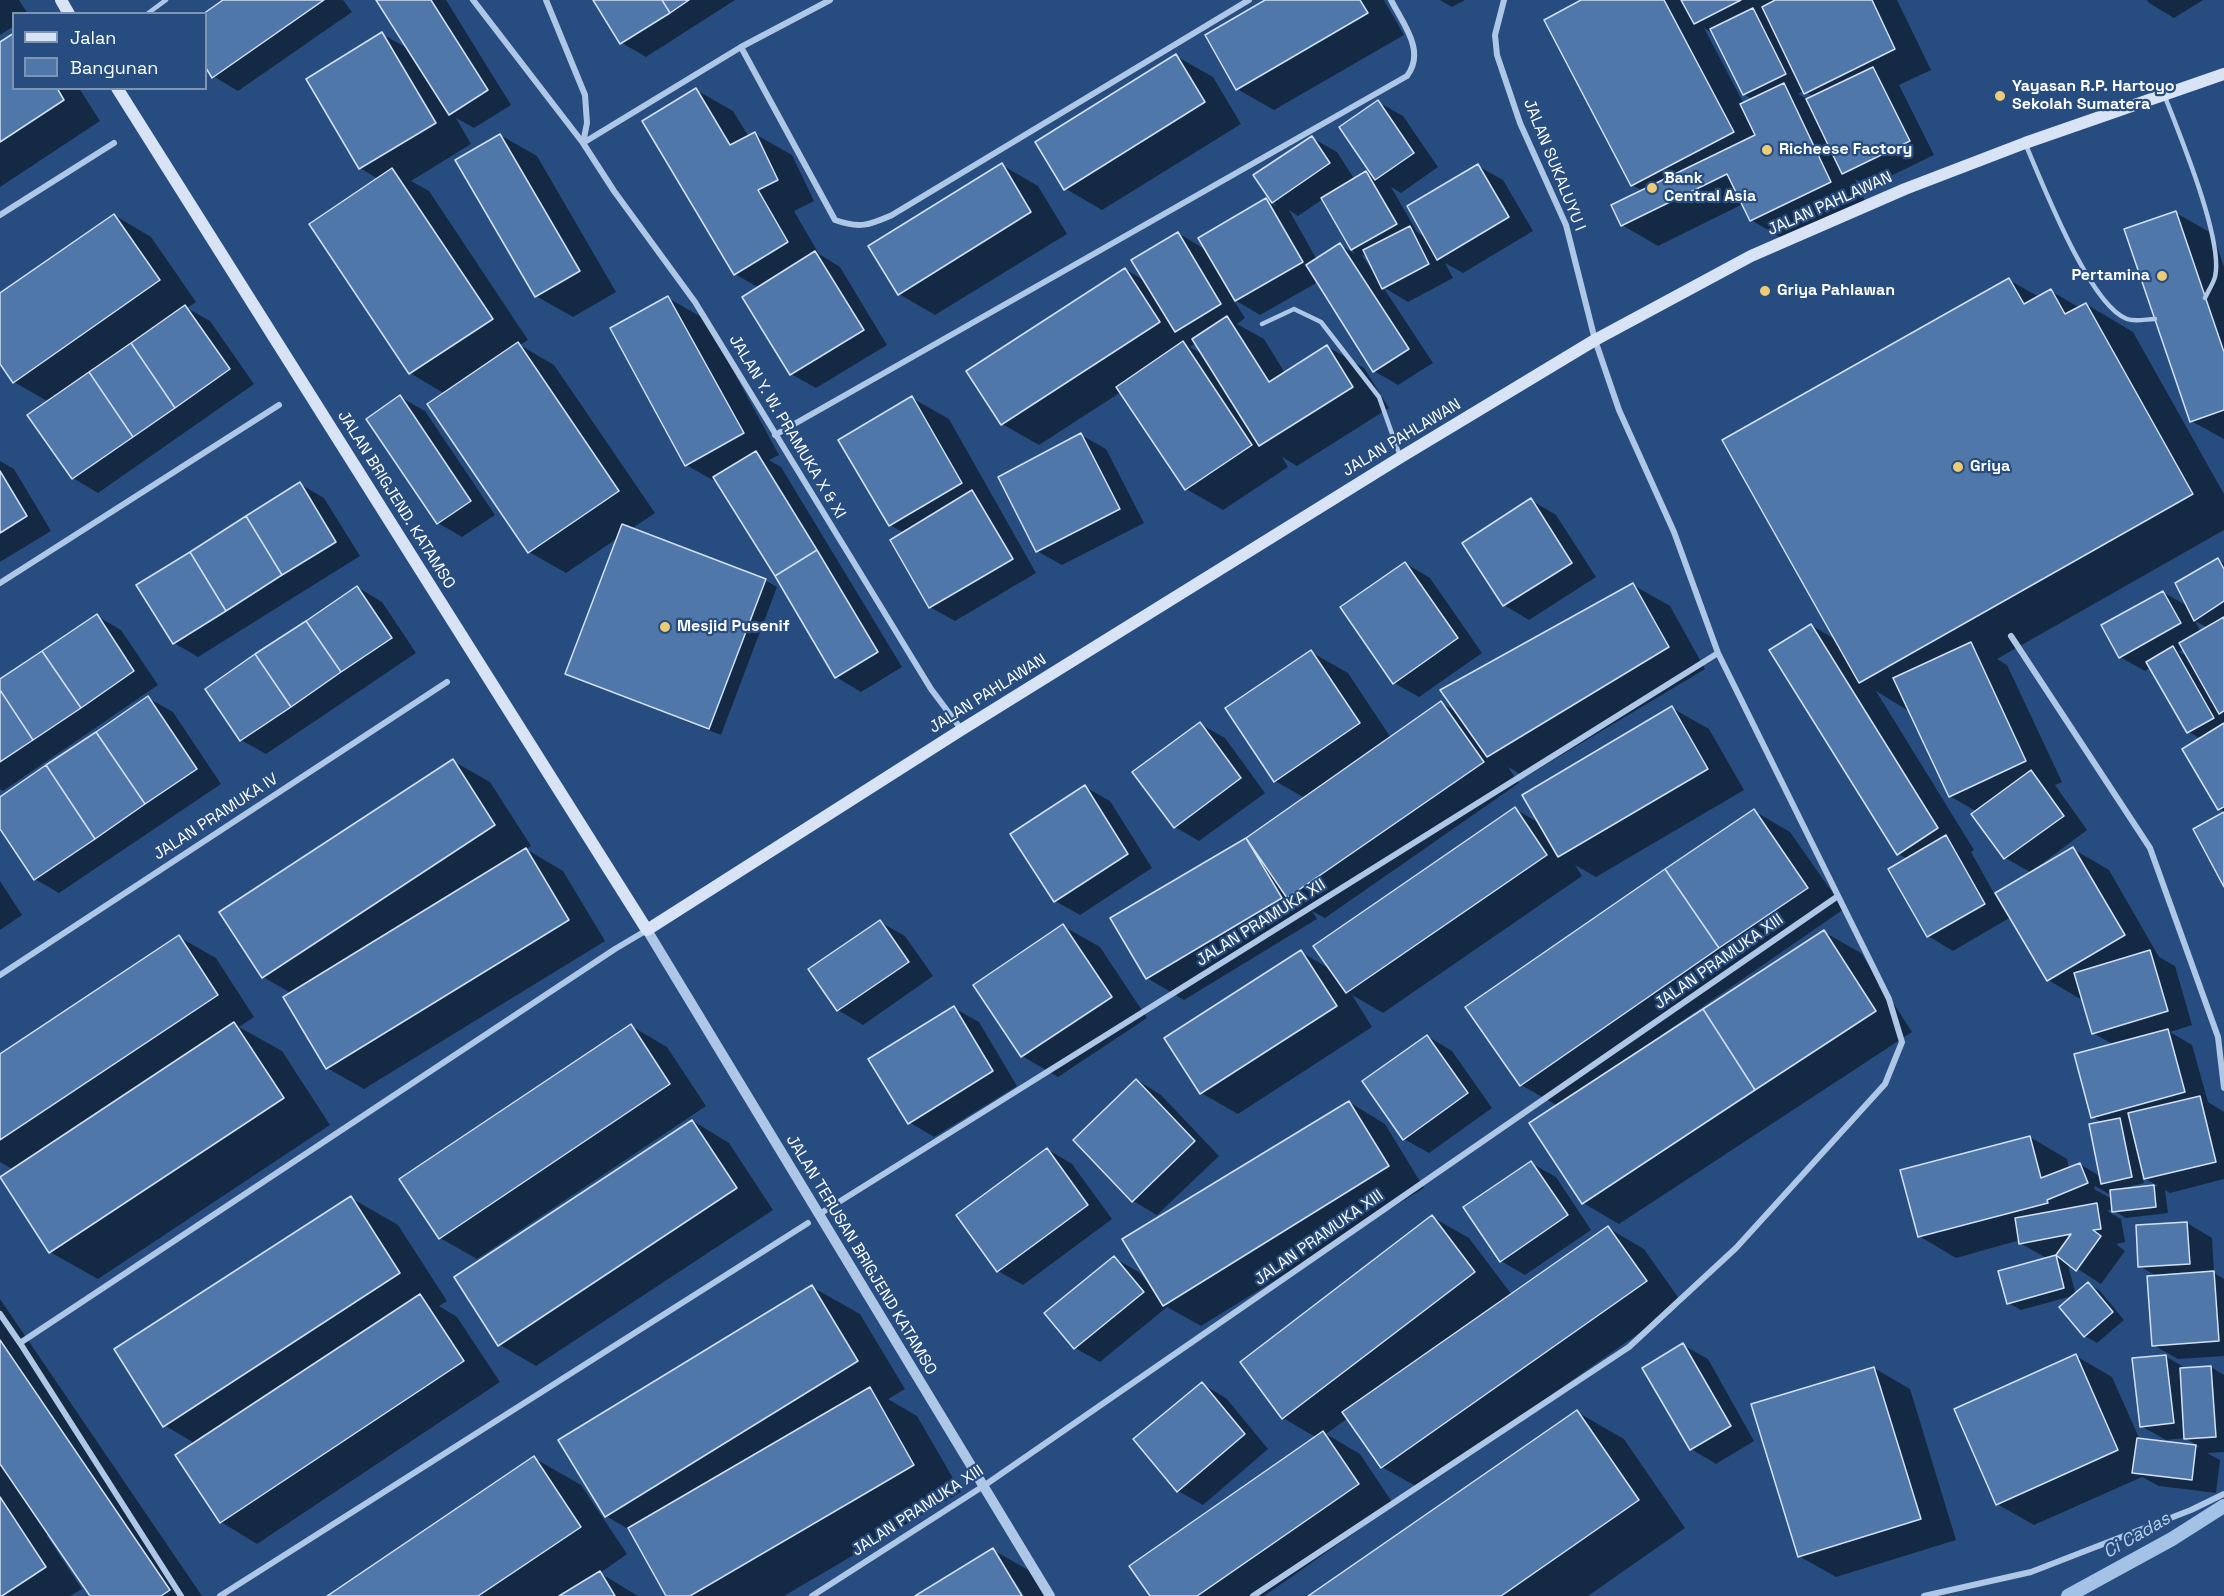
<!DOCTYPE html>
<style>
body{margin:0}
#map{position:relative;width:2224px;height:1596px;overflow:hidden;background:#274d80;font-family:"Space Grotesk",sans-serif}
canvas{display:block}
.legend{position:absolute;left:12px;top:12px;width:195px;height:78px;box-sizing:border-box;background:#274d80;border:2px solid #7d94b3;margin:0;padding:8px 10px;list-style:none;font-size:18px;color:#fff}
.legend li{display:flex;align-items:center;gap:12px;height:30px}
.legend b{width:30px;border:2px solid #7d94b3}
</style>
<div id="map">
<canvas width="2224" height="1596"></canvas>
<ul class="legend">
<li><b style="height:8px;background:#d8e4f6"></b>Jalan</li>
<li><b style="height:16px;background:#5077a9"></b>Bangunan</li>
</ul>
</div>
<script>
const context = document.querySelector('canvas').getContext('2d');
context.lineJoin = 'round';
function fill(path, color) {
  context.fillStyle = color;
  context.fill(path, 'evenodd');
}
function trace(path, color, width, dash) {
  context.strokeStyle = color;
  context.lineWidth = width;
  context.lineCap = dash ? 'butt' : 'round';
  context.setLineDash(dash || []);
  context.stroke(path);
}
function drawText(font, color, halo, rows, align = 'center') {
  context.font = font + ' "Space Grotesk",sans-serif';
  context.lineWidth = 4.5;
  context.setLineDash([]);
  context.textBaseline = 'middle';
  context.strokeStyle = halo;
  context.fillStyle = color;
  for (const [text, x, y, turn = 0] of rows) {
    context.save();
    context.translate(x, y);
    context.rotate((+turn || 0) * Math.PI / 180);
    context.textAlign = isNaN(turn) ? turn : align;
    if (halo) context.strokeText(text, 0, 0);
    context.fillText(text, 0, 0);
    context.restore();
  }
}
fill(new Path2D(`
 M0,0H19L28,14H14V26L0,35Z
 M225,0H343L352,12L238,91L213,76L206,65V14Z
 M378,0H446L511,105L474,128L456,118L471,144L411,181L429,191L528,340L520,345L554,365L655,513L631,529L765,580L777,587L721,735L579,680L567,674L618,538L566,573L529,552L430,405L445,394L410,373L311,224L378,179L360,168L308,79L382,34L409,49Z
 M594,0H735L646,57L622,43Z
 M1268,0H1384L1404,35L1274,110L1237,89Z
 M1440,0H1465L1452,7Z
 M1584,0H1897L1931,70L1899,85L1934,155L1868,187L1855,179L1866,203L1788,242L1751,220L1743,204L1658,246L1622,225L1643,191L1632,185ZM1704,28L1715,35L1744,94L1753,100L1744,104ZM1805,90L1806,92L1814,97L1809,100L1798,94Z
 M2147,0H2203L2174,18L2149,3Z
 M0,43L14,88H79L100,121L0,187Z
 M1176,56L1213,77L1241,124L1102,210L1066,189L1037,143Z
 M696,90L733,111L749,137L755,134L792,155L814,201L794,211L819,254L840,267L887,345L816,388L791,374L759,288L735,274Z
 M1378,102L1403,116L1438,167L1401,193L1391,187L1417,232L1426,238L1478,166L1503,180L1533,231L1463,273L1445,263L1453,278L1408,302L1383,287L1433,363L1398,385L1374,371L1318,282L1260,315L1233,299L1245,318L1237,324L1264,339L1285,373L1328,347L1364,368L1389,408L1297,466L1282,457L1288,467L1223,510L1186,489L1121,392L1039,445L1002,424L1125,269L1145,281L1178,233L1206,250L1266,200L1276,206L1256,176L1312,138L1337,152L1355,180L1366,173L1376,178ZM1323,199L1355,254L1340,245L1317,260L1289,210L1298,216ZM1361,254L1370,259L1376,273L1375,274ZM1196,343L1204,355L1190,347Z
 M500,135L537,156L616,292L573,317L536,296Z
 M1002,165L1038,186L1067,234L935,315L899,294Z
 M2176,213L2213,234L2224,267V439L2191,421Z
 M114,215L151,237L196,302L187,308L210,321L254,384L98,493L73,478L49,402L14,382L0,361V295Z
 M2009,280L2039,297L2051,291L2080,308L2086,304L2133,332L2224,494V530L1997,659L2007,665L2062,782L2055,785L2087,830L2032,871L2033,872L2073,849L2109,870L2159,957L2175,966L2192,1025L2170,1032L2192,1045L2208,1102L2224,1112V1179L2170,1193L2165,1190L2168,1213L2126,1218L2114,1211V1208L2107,1211L2121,1219L2125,1242L2116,1244L2125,1251L2101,1284L2067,1262L2076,1295L2021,1310L2008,1303L2048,1259L2020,1243V1240L1956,1258L1919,1236L2030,1137L2067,1159L2069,1169L2080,1164L2101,1177L2103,1123L2093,1117L2114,1045L2093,1033L2084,1001L2048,980L2011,917L1953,951L1928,936L1890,870L1908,859L1898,854L1811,625L1836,640ZM1876,691L1907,710L1909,709L1950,796L1977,812L2005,858L2032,873L1995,895L1971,852L1974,850ZM2142,1177L2158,1186L2124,1190L2123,1188L2144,1183ZM2095,1186L2112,1196V1199L2094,1189Z
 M668,298L705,319L779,455L769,460L781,467L902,667L861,692L836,677L718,483L686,465Z
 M400,397L425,411L495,515L462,537L438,523Z
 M912,398L949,419L1036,573L955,621L930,607L904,533L890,525Z
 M1081,435L1106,449L1144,523L1062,565L1037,551Z
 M0,461L14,469L51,531L0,562Z
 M300,484L324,498L360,556L198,657L174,643Z
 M1531,500L1556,515L1596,577L1529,620L1504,605Z
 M2218,560L2224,563V616L2220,618L2222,620L2224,619V812L2220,809L2201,739L2189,732L2151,667L2145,671L2120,657L2163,592L2189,607ZM2195,621L2208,628L2201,632ZM2184,649L2189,657L2179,652Z
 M1405,563L1430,578L1482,653L1419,697L1394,683Z
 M1633,585L1670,606L1705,669L1525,777L1508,767L1519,783L1325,918L1312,911L1317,919L1184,1000L1147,978L1112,919L1247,839L1305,798L1275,781L1311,652L1348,673L1391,738L1441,703L1457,712Z
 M357,587L382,602L416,653L266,754L241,740Z
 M97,616L121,630L158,685L3,791L0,789V681Z
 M148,698L173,712L221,784L59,893L35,879L0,827V799Z
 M1672,708L1709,729L1744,790L1596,877L1575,865L1582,876L1383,1013L1352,995L1372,1027L1238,1114L1201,1093L1301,952L1330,969L1515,809L1541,824Z
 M1200,724L1225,738L1265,793L1199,841L1175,827Z
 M453,761L490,782L531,846L526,849L563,871L605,941L364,1089L327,1068L291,993L263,977Z
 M1085,787L1110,801L1152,868L1080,915L1055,901Z
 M1754,811L1790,832L1844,909L1663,1034L1664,1036L1824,932L1861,953L1912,1032L1619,1224L1583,1203L1558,1106L1521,1085Z
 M0,881L22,915L0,930Z
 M880,922L905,936L933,976L863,1025L838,1010L810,970Z
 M1063,926L1100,947L1147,1018L1058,1077L1022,1056Z
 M179,937L216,958L254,1017L239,1027L282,1051L330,1125L98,1279L50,1252L14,1170L0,1162V1056Z
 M954,1008L979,1022L1017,1086L934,1137L909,1122Z
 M631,1026L667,1047L706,1106L477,1259L440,1238L401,1179Z
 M1427,1036L1452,1051L1492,1108L1429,1153L1404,1139Z
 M1137,1080L1161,1095L1219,1156L1157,1215L1133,1201Z
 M1349,1102L1385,1124L1424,1188L1201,1326L1167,1307L1100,1362L1075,1348L1114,1258L1139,1272L1148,1283Z
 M693,1121L729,1143L773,1210L536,1366L500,1345Z
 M1047,1149L1072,1164L1112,1219L1023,1285L998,1271Z
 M1531,1163L1556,1177L1591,1230L1525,1275L1501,1261Z
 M351,1198L398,1225L447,1301L439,1306L457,1317L500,1382L257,1544L221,1522L196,1444L164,1425Z
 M1432,1217L1469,1238L1512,1295L1608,1228L1644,1249L1682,1303L1419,1488L1382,1467L1348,1418L1326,1434L1360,1454L1394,1505L1264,1596H1152L1317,1438L1283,1418Z
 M2187,1223L2212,1238L2214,1273L2224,1279V1356L2178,1359L2153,1345L2158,1277L2139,1266L2137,1226Z
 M2088,1284L2100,1291L2124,1320L2097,1343L2085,1336Z
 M812,1287L860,1314L905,1389L888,1399L917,1416L961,1492L784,1596H668L630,1530L606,1516Z
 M0,1299L202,1596H91L49,1534L47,1536L82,1589L70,1596H0V1466L5,1469L0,1462Z
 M1683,1345L1708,1359L1754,1441L1716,1464L1691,1449Z
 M2076,1356L2112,1377L2140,1440L2200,1447L2185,1438L2166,1440L2141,1426L2165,1356L2187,1369L2211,1367L2224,1375V1452L2207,1453L2220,1460L2216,1493L2159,1486L2142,1477L2034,1525L1997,1504Z
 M1874,1368L1910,1389L1956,1540L1836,1577L1799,1556Z
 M1202,1384L1226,1398L1268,1449L1203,1505L1178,1491Z
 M1577,1412L1624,1439L1685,1528L1588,1596H1311Z
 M534,1458L581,1485L627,1554L600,1573L638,1596H330Z
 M993,1550L1030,1571L1045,1596H1024L1014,1580H1010L1020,1596H918Z`), '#0007');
trace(new Path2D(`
 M2068,1596L2172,1539L2224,1506`), '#a3c2e6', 14);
const building = new Path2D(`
 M223,0H324L212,78L206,68V14H203Z
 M376,0H431L488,90L449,115Z
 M593,0H662L670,13L620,44Z
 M662,0H689L670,13Z
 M1265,0H1360L1368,13L1236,90L1205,35Z
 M1581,0H1664L1734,132L1631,186L1544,20Z
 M1681,0H1741L1694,24Z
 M1775,0H1872L1895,49L1804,94L1762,7Z
 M1753,8L1786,74L1743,95L1710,29Z
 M382,32L436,123L359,169L306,79Z
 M14,33V88H57L64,100L0,142V42Z
 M1176,54L1205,102L1064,190L1035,142Z
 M1873,67L1910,141L1842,174L1806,99Z
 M1784,83L1831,182L1750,221L1727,174L1621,226L1611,205L1755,135L1740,104Z
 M696,88L730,145L755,132L778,180L758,190L788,242L734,275L642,121Z
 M1378,100L1414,153L1375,180L1339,127Z
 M500,134L580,271L535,297L455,160Z
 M1312,136L1330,163L1272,203L1253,175Z
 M1002,163L1031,212L898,295L868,246Z
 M1478,164L1509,217L1437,260L1407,206Z
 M392,168L493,319L409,374L309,224Z
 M1366,171L1397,224L1351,250L1321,198Z
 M1266,198L1303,262L1235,301L1198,238Z
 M2176,211L2224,352V410L2190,422L2124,229Z
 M114,214L160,280L13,383L0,364V293Z
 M1410,226L1429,264L1382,289L1363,250Z
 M1178,232L1221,304L1175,332L1131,260Z
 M1340,243L1409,349L1373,372L1306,265Z
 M815,251L864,330L790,375L742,297Z
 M1125,268L1160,322L1001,425L966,371Z
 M2009,278L2024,304L2051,289L2065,314L2086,303L2193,494L1859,683L1722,440Z
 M668,296L744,433L685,466L610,328Z
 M185,305L230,369L175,408L131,343Z
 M1227,316L1269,382L1327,345L1353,387L1259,446L1192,339Z
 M1183,341L1252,445L1185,490L1116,387Z
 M518,342L619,491L528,553L427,404Z
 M131,343L175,408L133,437L89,372Z
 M89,372L133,437L72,479L27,415Z
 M400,395L471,501L437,524L366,419Z
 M912,396L962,483L889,526L838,440Z
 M1081,433L1120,509L1036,552L998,477Z
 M756,451L817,550L775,576L713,477Z
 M0,471L27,516L0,533Z
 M300,482L336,542L282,575L246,516Z
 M972,490L1013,559L929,608L890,540Z
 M1531,498L1572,563L1503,606L1462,543Z
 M246,516L282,575L226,611L190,552Z
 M622,524L766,579L709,729L565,674Z
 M817,550L878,652L835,678L775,576Z
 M190,552L226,611L173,644L136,585Z
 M2218,558L2224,569V601L2194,621L2175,583Z
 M1405,562L1458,638L1393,684L1340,607Z
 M1633,583L1669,647L1487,757L1440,690Z
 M357,586L392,638L341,672L306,621Z
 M2163,591L2181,623L2119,658L2101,625Z
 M97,614L134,671L81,708L42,651Z
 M2224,617V711L2219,714L2179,643Z
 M306,621L341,672L291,707L255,654Z
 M1811,624L1938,828L1897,855L1769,650Z
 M1971,642L2026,761L1949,797L1893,678Z
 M2173,646L2214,718L2187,733L2146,662Z
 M1311,650L1360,723L1274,782L1225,708Z
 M42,651L81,708L33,740L0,690V679Z
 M255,654L291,707L240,741L205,689Z
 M0,690L33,740L0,762Z
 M148,696L197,769L145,804L96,732Z
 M1441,701L1484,762L1287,898L1246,838Z
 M1672,706L1708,769L1558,857L1522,795Z
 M1200,722L1241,778L1174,828L1132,772Z
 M2224,723V807L2218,810L2182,749Z
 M96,732L145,804L95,839L46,765Z
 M453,759L495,825L262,978L219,912Z
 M46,765L95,839L34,880L0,829V797Z
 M2031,770L2064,816L2004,859L1971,814Z
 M1085,785L1128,854L1054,902L1010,834Z
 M1515,807L1547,855L1346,993L1313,946Z
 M1754,809L1808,888L1719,948L1665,869Z
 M2224,812V887L2193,829Z
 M1946,835L1985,904L1927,937L1888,869Z
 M1246,838L1282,898L1146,979L1110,918Z
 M2073,847L2125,935L2047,981L1995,893Z
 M526,848L569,920L326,1069L283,997Z
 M1665,869L1719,948L1520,1086L1465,1007Z
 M880,920L909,962L837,1011L808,969Z
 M1063,924L1112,997L1021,1057L973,985Z
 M1824,930L1876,1011L1755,1090L1703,1009Z
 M179,935L218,995L0,1140V1054Z
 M1301,950L1337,1006L1200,1094L1164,1038Z
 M2150,950L2168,1011L2092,1034L2074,973Z
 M954,1006L993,1071L908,1124L868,1059Z
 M1703,1009L1755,1090L1582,1204L1529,1123Z
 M234,1022L284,1098L49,1253L0,1177Z
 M631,1024L670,1084L439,1239L399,1179Z
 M2168,1029L2185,1092L2091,1118L2074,1054Z
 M1427,1035L1468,1093L1403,1140L1362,1081Z
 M1136,1079L1195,1141L1132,1202L1073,1140Z
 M2200,1096L2216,1162L2144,1179L2128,1113Z
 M1349,1101L1389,1166L1163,1306L1122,1239Z
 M2120,1118L2132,1177L2101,1184L2089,1124Z
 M692,1120L737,1188L498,1346L454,1277Z
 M2030,1136L2041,1178L2080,1163L2088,1183L2047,1200L2048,1203L1918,1237L1900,1170Z
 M1047,1148L1088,1205L997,1272L956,1215Z
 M1531,1161L1568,1215L1500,1262L1463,1207Z
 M2154,1185L2156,1207L2112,1212L2110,1190Z
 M351,1196L400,1273L163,1427L114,1349Z
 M2097,1203L2101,1229L2093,1230L2101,1236L2076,1271L2056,1255L2071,1234L2019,1244L2015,1218Z
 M1432,1215L1475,1272L1282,1419L1240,1362Z
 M2187,1222L2190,1264L2138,1267L2136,1225Z
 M1608,1226L1647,1281L1381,1468L1342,1412Z
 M2056,1255L2064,1288L2007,1304L1998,1271Z
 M1114,1256L1144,1292L1074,1349L1044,1313Z
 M2214,1271L2219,1341L2152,1346L2147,1276Z
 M2088,1282L2113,1312L2084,1337L2059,1307Z
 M812,1285L858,1361L605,1517L558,1440Z
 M420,1294L464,1361L220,1523L175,1455Z
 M0,1340L170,1590L161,1596H90L0,1464Z
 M1683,1343L1731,1426L1690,1450L1642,1368Z
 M2076,1354L2118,1450L1996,1505L1954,1409Z
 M2166,1355L2174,1423L2140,1427L2132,1358Z
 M2211,1366L2216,1437L2184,1439L2180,1368Z
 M1874,1367L1921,1519L1798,1557L1751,1404Z
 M1202,1382L1245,1434L1177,1492L1133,1439Z
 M870,1387L914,1465L690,1596H666L628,1528Z
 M1577,1410L1639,1500L1501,1596H1308Z
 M1323,1431L1359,1484L1197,1596H1150L1129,1566Z
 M2137,1438L2196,1445L2192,1480L2132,1473Z
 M534,1456L581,1527L478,1596H327Z
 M0,1497L46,1567L2,1596H0Z
 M993,1548L1022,1596H915Z
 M600,1571L615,1596H559Z`);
fill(building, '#5077a9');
trace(building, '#d2e1f5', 1.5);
trace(new Path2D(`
 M147,14L166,0
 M2165,97C2179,133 2224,241 2215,277C2213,284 2208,291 2205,298
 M2025,143C2042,182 2089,305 2127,319C2135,322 2147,319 2155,319
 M1262,324L1294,309L1321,322L1379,397L1400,456`), '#afc7e6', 4.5);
trace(new Path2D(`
 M473,0L583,143L614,191L695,302L931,689L961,729
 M546,0L585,95L587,123L583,143
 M741,47L835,220C860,229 869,225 892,215L1249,0
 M583,143L741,47L830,0
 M0,215L114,143
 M775,435L1407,76C1426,51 1403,24 1391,0
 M0,583L279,405
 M2011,636L2150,848L2218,1037L2224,1088
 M0,975L447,682
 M818,1215L1718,653
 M0,1314L20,1343
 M181,1596L20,1343L615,949L647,930
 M220,1596L808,1223
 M812,1596L985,1485L1838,896
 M1253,1596L1629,1347L1736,1248L1885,1084L1902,1042L1889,999L1718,653L1674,532L1619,410L1595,340L1566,225L1520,123L1497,55L1495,35L1504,0
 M1924,1596L2031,1572L2191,1510L2224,1494`), '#afc7e6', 6);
trace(new Path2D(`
 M647,930L1050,1596`), '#afc7e6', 10);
trace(new Path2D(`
 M61,0L69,14
 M117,88L647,930L961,730L1401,457L1595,340L1751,256L1905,189L2025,143L2224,74`), '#d8e4f6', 12);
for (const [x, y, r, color] of [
 [2000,96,6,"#eecc75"],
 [1767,150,6,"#eecc75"],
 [1652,188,6,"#eecc75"],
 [2162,276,6,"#eecc75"],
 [1765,291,6,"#eecc75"],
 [1958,467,6,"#eecc75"],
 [665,627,6,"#eecc75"]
]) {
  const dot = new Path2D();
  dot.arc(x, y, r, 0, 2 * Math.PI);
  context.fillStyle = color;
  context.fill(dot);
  trace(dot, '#274d80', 2);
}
drawText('bold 16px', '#fff', '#274d80', [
 ["Yayasan R.P. Hartoyo",2012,87],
 ["Sekolah Sumatera",2012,105],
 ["Richeese Factory",1779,150],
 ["Bank",1664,179],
 ["Central Asia",1664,197],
 ["Pertamina",2150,276,"right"],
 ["Griya Pahlawan",1777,291],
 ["Griya",1970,467],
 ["Mesjid Pusenif",677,627]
], 'left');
drawText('16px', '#fff', '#274d80', [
 ["JALAN SUKALUYU I",1554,165,68],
 ["JALAN PAHLAWAN",1830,204,-24],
 ["JALAN Y. W. PRAMUKA X & XI",787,427,59],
 ["JALAN PAHLAWAN",1402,438,-31],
 ["JALAN BRIGJEND. KATAMSO",396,500,58],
 ["JALAN PAHLAWAN",988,694,-32],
 ["JALAN PRAMUKA IV",216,817,-33],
 ["JALAN PRAMUKA XII",1261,923,-32],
 ["JALAN PRAMUKA XIII",1719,962,-35],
 ["JALAN PRAMUKA XIII",1319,1238,-35],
 ["JALAN TERUSAN BRIGJEND KATAMSO",861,1255,59],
 ["JALAN PRAMUKA XIII",918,1511,-33]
]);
drawText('italic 18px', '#bad1ed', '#274d80', [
 ["Ci Cadas",2137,1536,-30]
]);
</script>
